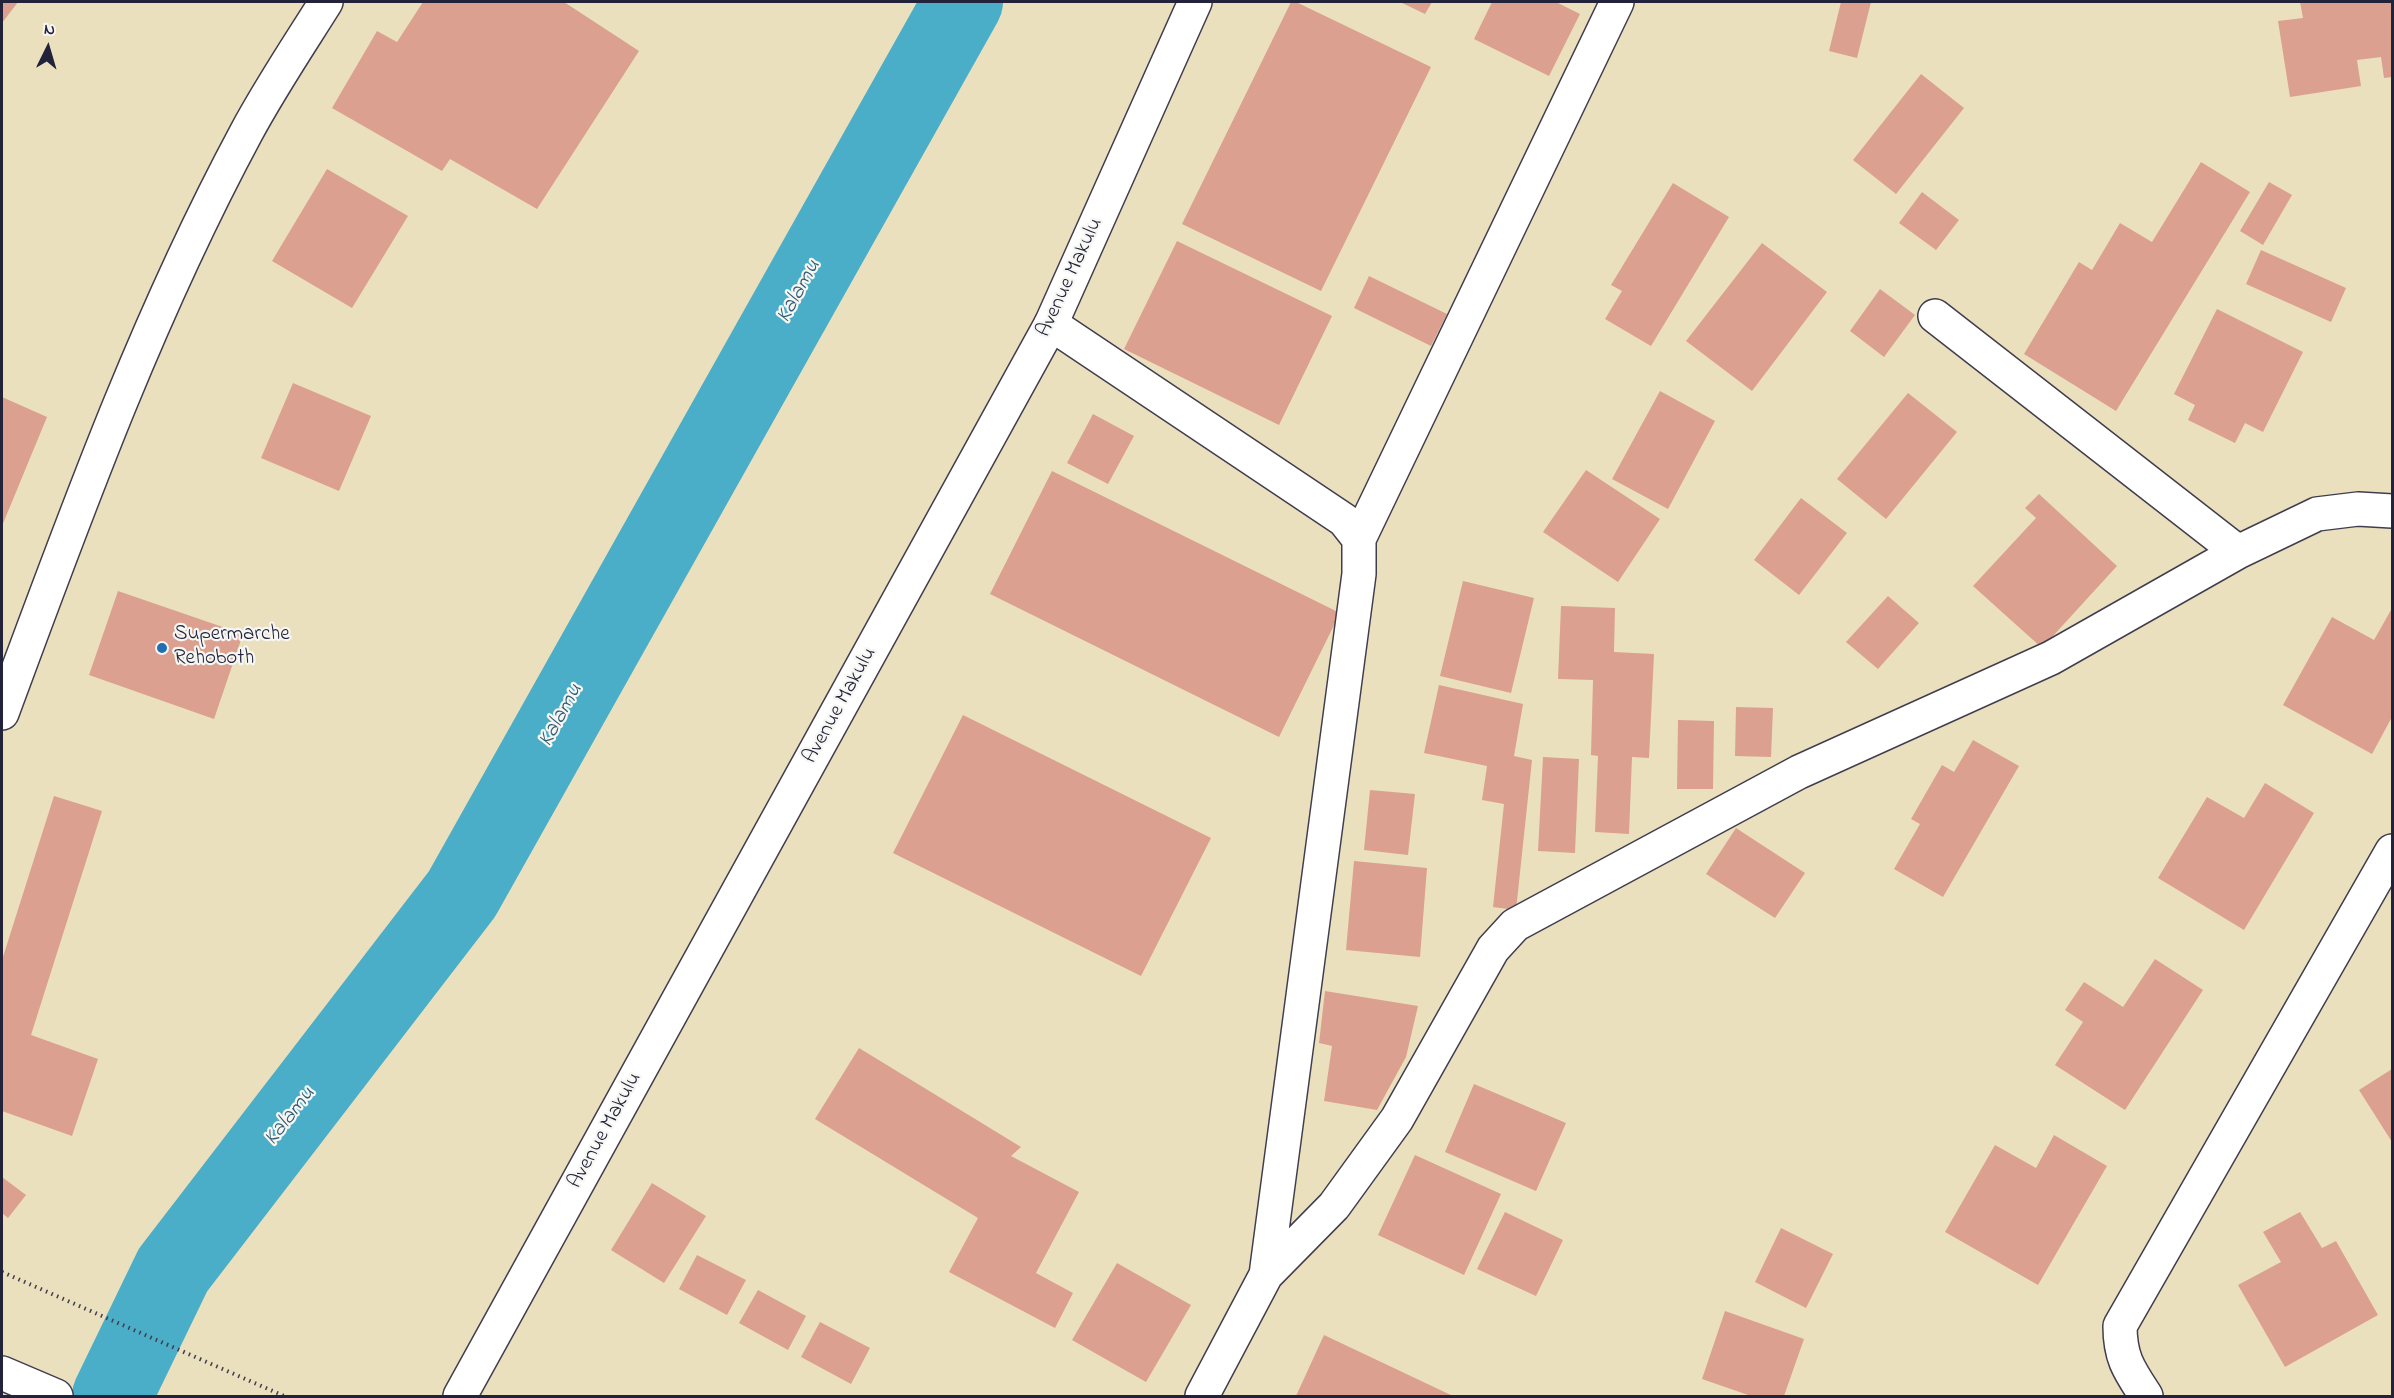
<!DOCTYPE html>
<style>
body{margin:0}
#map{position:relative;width:2394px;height:1398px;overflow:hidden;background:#ebe0bd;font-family:"Indie Flower",sans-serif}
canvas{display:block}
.frame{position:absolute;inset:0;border:3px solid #22223b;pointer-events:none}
.north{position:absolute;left:18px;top:18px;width:60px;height:60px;-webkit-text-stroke:4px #f6f6f2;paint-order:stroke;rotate:5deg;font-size:16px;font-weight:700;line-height:24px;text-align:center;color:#22223b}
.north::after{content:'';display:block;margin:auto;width:21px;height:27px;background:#22223b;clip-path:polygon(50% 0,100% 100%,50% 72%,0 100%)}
</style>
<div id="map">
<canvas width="2394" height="1398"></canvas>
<div class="frame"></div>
<div class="north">N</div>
</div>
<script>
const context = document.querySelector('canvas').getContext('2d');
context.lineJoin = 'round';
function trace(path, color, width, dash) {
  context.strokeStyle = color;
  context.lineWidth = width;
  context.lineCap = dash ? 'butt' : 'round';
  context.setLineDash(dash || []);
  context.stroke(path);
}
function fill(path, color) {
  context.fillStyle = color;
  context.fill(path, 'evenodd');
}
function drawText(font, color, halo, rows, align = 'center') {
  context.font = font + ' "Indie Flower",sans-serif';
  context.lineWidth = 4.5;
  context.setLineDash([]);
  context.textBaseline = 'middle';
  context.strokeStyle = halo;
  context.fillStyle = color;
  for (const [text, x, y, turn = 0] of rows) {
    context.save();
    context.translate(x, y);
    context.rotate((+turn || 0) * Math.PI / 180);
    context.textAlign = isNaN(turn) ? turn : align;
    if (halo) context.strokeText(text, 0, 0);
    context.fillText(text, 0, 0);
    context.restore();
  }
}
trace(new Path2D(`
 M112,1396L173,1270L462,894L963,2`), '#4aaec9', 80);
fill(new Path2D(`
 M2,2H18L2,23Z
 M423,2H564L639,51L537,209L450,159L442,171L332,108L377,31L397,42Z
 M1291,2H1296L1431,67L1321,291L1182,224Z
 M1400,2H1432L1425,14Z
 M1492,2H1556L1580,14L1549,76L1474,39Z
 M1841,2H1871L1857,58L1829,51Z
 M2300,2H2392V77L2384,78L2381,57L2357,60L2361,86L2290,97L2278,21L2303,18Z
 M1921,74L1964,108L1896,194L1853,160Z
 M2201,162L2250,192L2116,411L2024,354L2079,262L2092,270L2120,223L2152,242Z
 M327,169L408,216L352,308L272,261Z
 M2269,182L2292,195L2263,245L2240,231Z
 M1673,183L1729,217L1651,346L1605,319L1622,291L1611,285Z
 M1922,192L1959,220L1936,250L1899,223Z
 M1177,241L1332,316L1279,425L1124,349Z
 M1762,243L1827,292L1752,391L1686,341Z
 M2261,250L2346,288L2331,322L2246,284Z
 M1369,276L1447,314L1431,346L1354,308Z
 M1880,289L1915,315L1884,357L1850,331Z
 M2217,309L2303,352L2263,432L2245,423L2235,443L2188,420L2195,405L2174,394Z
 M293,383L371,416L339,491L261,458Z
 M1660,391L1715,421L1668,509L1612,479Z
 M1908,393L1957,432L1886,519L1837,479Z
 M2,397L47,417L2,526Z
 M1093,414L1134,436L1108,484L1067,463Z
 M1586,470L1660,519L1618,582L1543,532Z
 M1052,471L1340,613L1279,737L990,594Z
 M2039,494L2117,566L2042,648L1973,586L2036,518L2025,508Z
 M1801,498L1847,533L1799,595L1754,560Z
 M1463,581L1534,598L1511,693L1440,676Z
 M118,591L243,634L214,719L89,675Z
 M1888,596L1919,623L1878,669L1846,642Z
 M1561,606L1615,608L1614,652L1654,654L1649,758L1632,757L1629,834L1595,832L1598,756L1591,755L1593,680L1558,679Z
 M2391,610L2392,717L2372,754L2283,705L2332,617L2374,640Z
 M1439,685L1523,704L1514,756L1532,760L1516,910L1493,907L1504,804L1482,800L1487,766L1424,753Z
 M1736,707L1773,708L1771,757L1735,756Z
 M963,715L1211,838L1141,976L893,853Z
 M1678,720L1714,721L1713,789H1677Z
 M1973,740L2019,766L1943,897L1894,869L1920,824L1911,819L1942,765L1954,772Z
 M1543,757L1579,759L1575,853L1538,851Z
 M2265,783L2314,813L2244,930L2158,878L2207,797L2244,818Z
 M1370,790L1415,794L1408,855L1364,850Z
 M54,796L102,811L31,1035L98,1059L72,1136L2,1111V960Z
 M1736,828L1805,873L1775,918L1706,874Z
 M1354,861L1427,868L1420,957L1346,950Z
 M2155,959L2203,990L2125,1110L2055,1065L2083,1022L2065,1010L2084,982L2123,1007Z
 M1325,991L1418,1006L1406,1057L1377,1110L1324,1101L1332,1046L1319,1043Z
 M859,1048L1021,1147L1011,1156L1079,1192L1036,1273L1073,1293L1055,1328L949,1272L978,1218L815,1119Z
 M2392,1069V1142L2359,1090Z
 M1474,1084L1566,1123L1536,1191L1445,1152Z
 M2054,1135L2107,1166L2038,1285L1945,1232L1995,1145L2036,1168Z
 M1415,1155L1501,1194L1464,1275L1378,1235Z
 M2,1177L26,1195L8,1218L2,1213Z
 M652,1183L706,1216L664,1283L611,1250Z
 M1505,1212L1563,1240L1536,1296L1477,1269Z
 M2300,1212L2322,1248L2336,1241L2378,1315L2285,1367L2238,1285L2281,1262L2263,1232Z
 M1781,1228L1833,1254L1806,1308L1755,1282Z
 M697,1255L746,1280L727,1315L679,1289Z
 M1117,1263L1191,1305L1146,1382L1072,1340Z
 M758,1290L806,1316L788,1350L739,1323Z
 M1725,1311L1804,1339L1784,1396H1751L1702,1379Z
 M820,1322L870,1348L851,1384L801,1357Z
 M1324,1335L1453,1396H1296Z`), '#dba08f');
const minor = new Path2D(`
 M1935,316L2238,552
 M1051,324L1344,520L1359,539V574L1266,1275L1202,1396
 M1359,539L1617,2
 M1266,1275L1334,1206L1397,1119L1493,949L1515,925L1799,772L2051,658L2238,552L2317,514L2358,509L2392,511
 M2146,1396C2129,1370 2120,1358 2120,1326L2392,851`);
const major = new Path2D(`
 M2,1373L56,1396
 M460,1396L1051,324L1195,2`);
const highway = new Path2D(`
 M2,713C75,516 146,319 246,133C270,88 299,45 326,2`);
trace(minor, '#403e4e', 36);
trace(major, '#403e4e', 36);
trace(highway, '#403e4e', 36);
trace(new Path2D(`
 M2,1272L284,1396`), '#403e4e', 4, [1.5, 4.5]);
trace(minor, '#fff', 33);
trace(major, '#fff', 33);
trace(highway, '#fff', 33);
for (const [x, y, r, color] of [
 [162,648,6,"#1f6fb2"]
]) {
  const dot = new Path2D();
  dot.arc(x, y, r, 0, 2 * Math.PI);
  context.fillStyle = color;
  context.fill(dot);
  trace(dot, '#f6f6f2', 2);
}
drawText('21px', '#22223b', '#f6f6f2', [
 ["Avenue Makulu",1071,278,-65],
 ["Avenue Makulu",841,706,-61],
 ["Avenue Makulu",606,1131,-61]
]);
drawText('21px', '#22223b', '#f6f6f2', [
 ["Supermarche",174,636],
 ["Rehoboth",174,660]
], 'left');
drawText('italic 22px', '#325a74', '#f6f6f2', [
 ["Kalamu",800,292,-61],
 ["Kalamu",562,716,-61],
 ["Kalamu",291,1117,-52]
]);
</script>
